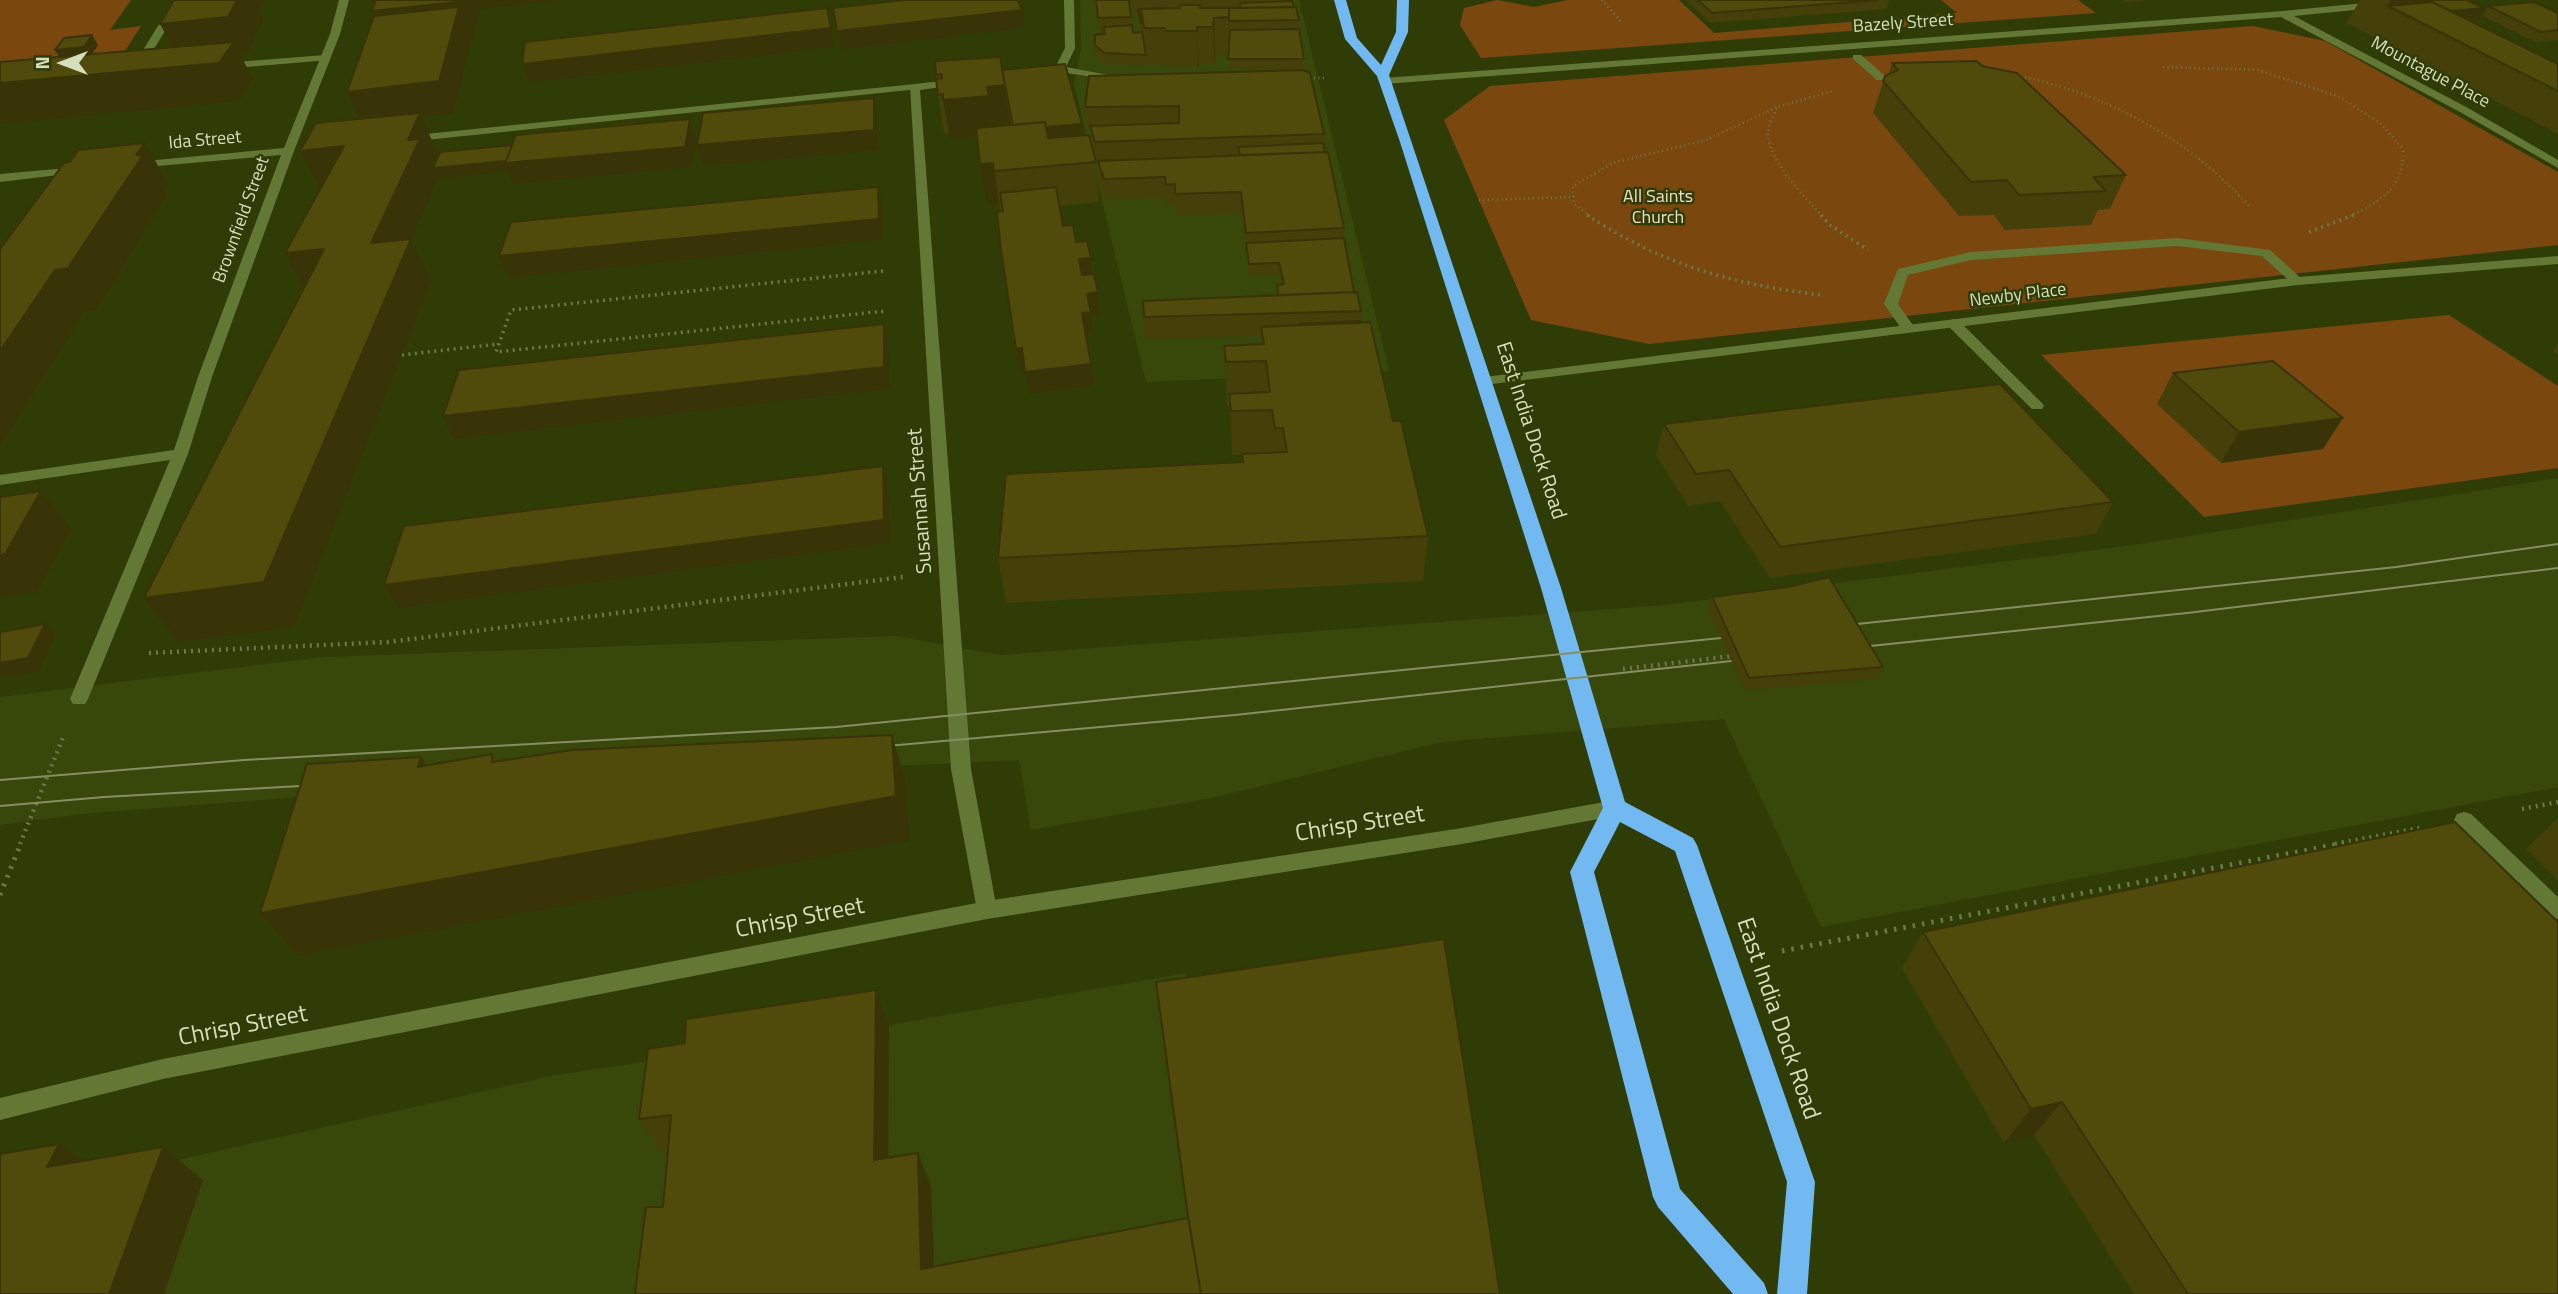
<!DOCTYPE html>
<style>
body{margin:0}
#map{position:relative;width:2558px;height:1294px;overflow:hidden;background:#2f3c06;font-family:"Titillium Web",sans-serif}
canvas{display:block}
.north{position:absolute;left:28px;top:28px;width:70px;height:70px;-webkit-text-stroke:5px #2f3c06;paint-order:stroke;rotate:270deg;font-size:19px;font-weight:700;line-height:28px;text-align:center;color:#d3dfbd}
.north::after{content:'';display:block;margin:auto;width:24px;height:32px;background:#d3dfbd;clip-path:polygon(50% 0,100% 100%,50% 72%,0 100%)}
</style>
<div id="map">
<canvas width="2558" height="1294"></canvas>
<div class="north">N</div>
</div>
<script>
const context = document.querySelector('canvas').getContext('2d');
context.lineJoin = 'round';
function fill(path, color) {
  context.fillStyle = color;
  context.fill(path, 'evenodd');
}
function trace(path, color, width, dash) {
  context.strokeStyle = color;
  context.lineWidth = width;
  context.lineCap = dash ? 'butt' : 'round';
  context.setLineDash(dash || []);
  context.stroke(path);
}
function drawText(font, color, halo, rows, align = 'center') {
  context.font = font + ' "Titillium Web",sans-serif';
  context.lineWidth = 5;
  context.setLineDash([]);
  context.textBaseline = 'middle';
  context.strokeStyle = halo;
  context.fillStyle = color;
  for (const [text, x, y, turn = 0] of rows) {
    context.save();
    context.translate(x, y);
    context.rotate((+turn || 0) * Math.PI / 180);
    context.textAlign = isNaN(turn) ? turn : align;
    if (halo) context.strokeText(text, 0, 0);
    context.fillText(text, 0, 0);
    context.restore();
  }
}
fill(new Path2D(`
 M1080,0H1299L1389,371L1146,382L1074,85L1081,48Z
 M2558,478V787L1821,927L1724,719L1442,742L1212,798L1031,830L1019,760L379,791L91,813L0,825V697L323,657L897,636L1000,655L1665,605L2126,546Z
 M1186,973L1194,1022L1491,1294H0L102,1177L556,1075L889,1025Z`), '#38470a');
fill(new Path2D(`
 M0,0H131L110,30L141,26L118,62L0,74Z
 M1497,0L1534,7L1568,0H1679L1714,33L1957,13L1941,0H2078L2096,13L1481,58L1460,25L1464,8Z
 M2253,26L2325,41L2558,172V245L1649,344L1531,320L1444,120L1490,86Z
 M2449,315L2558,386V468L2204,517L2041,355Z`), '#7a480e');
trace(new Path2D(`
 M1602,0L1622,23
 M2163,67L2258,70L2340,97L2381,124L2403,149C2404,187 2382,201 2350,216
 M2025,77C2112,97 2190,140 2250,207
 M1305,78H1324
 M1479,200L1572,197
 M1590,216L1574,204L1573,186L1613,163L1706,140L1777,107
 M1822,216C1805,197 1768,161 1768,133C1768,126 1774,115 1777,107L1833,91`), '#6b7849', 2.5, [1, 3.5]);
trace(new Path2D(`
 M1587,215C1665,266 1729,283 1820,295
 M1821,215L1830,225L1868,250
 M2309,232L2354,215
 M883,271L511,310L496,352L885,311
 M402,355L498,344`), '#6b7849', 3.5, [2, 4.5]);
trace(new Path2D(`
 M149,653L388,642L903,577
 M1623,669L1733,656
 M2522,809L2558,802
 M20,844L64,735
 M2335,844L2420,828`), '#6b7849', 4.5, [2, 5]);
trace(new Path2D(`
 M0,895L21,843
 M1782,951L2344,843`), '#6b7849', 5, [2.5, 7]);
fill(new Path2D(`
 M174,0H184L141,70H133L132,68Z
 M325,55L329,56V60L223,69L218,66L223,63Z
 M1853,55H1861L1885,76V80H1877L1853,59Z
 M915,84L920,87L919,89L406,142L400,139L406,136Z
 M2177,238L2270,250L2304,281L2298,285L2293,284L2262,256L2177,246L1971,260L1908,275L1898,304L1915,328L1908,332L1903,331L1884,304L1898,269L1971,252Z
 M1953,319L1958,320L2042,403L2044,406L2042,409H2032L1948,326L1946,323Z`), '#647835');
fill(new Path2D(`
 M339,0H349L340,34L294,151L212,377L188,454L88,699L85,704H73L70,699L170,460L0,485V475L174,450L198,377L281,155L135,168L129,165L135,162L284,148L330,34Z
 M1064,0H1074L1075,48L1066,67L1119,77V81L1060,72L1046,74L1041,71L1056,66L1065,48Z
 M2395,0H2429L2424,3L2294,16L2468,108L2558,160V168L2460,112L2281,17L1384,84L1379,81L1384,78L2283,11Z
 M959,79L963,80V84L920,90L971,769L997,910L994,916L987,919L980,916L977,910L951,769L910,87L915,84Z
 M79,167L83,168V172L0,182V174Z
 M2558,256V264L2298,285L1484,385L1477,381L1484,377L2298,277Z
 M2464,812L2471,814L2558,897V919L2551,916L2457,826L2454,820L2457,814Z`), '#647835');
fill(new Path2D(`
 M1615,800L1622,803L1625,808L1622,813L1615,816L1462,844L987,919L163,1079L0,1120V1098L163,1059L987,901L1462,828Z`), '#647835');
fill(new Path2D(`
 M1334,0H1346L1357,38L1381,65L1396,32L1397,0H1409L1408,32L1389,75L1561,588L1625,802L1693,838L1697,845L1815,1182L1807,1294H1777L1787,1182L1675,851L1620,822L1594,872L1680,1189L1764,1283L1768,1294H1733L1658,1207L1653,1197L1570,872L1603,808L1541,588L1400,142L1377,76L1345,39Z`), '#71b9f0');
trace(new Path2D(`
 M1838,626L2396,567L2558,544
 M1851,648L2187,613L2558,568
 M876,747L1235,715L1750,659
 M0,780L244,760L836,727L1741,636
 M0,806L104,797L318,785`), '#838f63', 2);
fill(new Path2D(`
 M1096,0H1129L1133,33L1140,32L1138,15H1135L1132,0H1292L1299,20V29L1304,59V69H1229V54H1215V64H1199L1198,68H1168L1167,65H1147L1104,63L1096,55L1095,35L1099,34Z
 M1686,0H1889L1886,9L1710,23Z
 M2122,0H2147L2125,2Z
 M2360,0H2467L2484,8L2475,23L2558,64V134L2347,23Z
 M2488,6L2558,13V40L2535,42L2483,16Z
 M935,61L1003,70L1082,124L1083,135L1096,162L1099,202L1059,206L1063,226L1091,258L1093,274L1098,292L1100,314L1091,315L1093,334L1086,335L1094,386L1029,394L1025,371H1019L999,203L987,205L977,136L950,139L949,133H944L938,95ZM1008,106L1011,125L993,126V125L1010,123Z
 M1892,63L1982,66L2126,175L2110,209L2098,210L2091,225L2005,230L1994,215L1959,216L1873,113L1885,76L1889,74Z
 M1089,76L1324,134L1323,143L1344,228V238L1354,292L1361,311L1360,321L1393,421L1428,536L1423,581L1006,603L998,558L1242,462V455H1232L1230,406H1227L1226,389L1224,346L1261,344V336L1145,339L1143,301L1277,295V285L1281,284L1279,274L1249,276L1241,213L1176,215V205L1167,206L1166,197L1106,199L1100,182L1098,162H1097L1092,146L1090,127H1087L1085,107Z
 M2558,344V355L2553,351Z
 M2173,373L2323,449L2221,463L2157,404Z
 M1664,424L2113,502L2096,534L1770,578L1720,501L1688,506L1656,455Z
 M1712,597L1883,667L1877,679L1745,690L1708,610Z
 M2558,818V880L2526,849Z
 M1923,932L2558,1294H2134L2034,1135L2004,1143L1902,968Z
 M1156,982L1500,1294H635L663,1207L668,1151L661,1152L639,1119L889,1025L888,1158L918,1153L931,1186L934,1267L1187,1218Z`), '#454009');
fill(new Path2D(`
 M237,0H264L259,10L263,19L247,53L240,54L253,79L239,101L0,124V83L180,61L160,24Z
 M370,0H564L479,9L453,114L422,117L437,152L432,166L433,168L690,119L696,139L691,167L513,184L508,172L438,179L391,285L371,243L362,125L347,92L388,47L372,11L375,10Z
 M2391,0H2433L2484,8L2473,27L2388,6Z
 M827,8L835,47L529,83L522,64Z
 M1022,10L1024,28L842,50L837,31Z
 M1214,18L1215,54V64L1213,27Z
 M1197,27L1199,64L1198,68L1197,31Z
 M92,35L98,45L90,57L61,60L55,50Z
 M1005,85L1010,123L993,125L994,135L950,139L943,100L987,87Z
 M874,98L878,118V150L703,166L697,145Z
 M1082,124L1084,151L1014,130Z
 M145,143L168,183L164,190L167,195L96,310L84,312L0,446V351L55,270Z
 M344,146L321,190L300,151Z
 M993,163L999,203L987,205L980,164Z
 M878,187L883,208V240L508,278L499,256Z
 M411,239L431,281L294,627L179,642L144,598Z
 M324,249L308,295L285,253Z
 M1091,258L1093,279L1082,280L1079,259Z
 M1098,292L1100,314L1091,315L1093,334L1084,335L1082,313L1087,294Z
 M884,324L888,346L889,389L454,439L443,416Z
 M1022,348L1025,371H1019L1016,349Z
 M1091,364L1094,386L1029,394L1025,372Z
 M2343,418L2323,449L2221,463L2239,432Z
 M883,466L888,489L890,543L398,608L384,585Z
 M41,491L71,529L37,592L0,598V555Z
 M45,624L55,636L39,671L0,677V663Z
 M892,735L905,779L909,841L298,956L260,913Z
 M421,757L450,802L418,767Z
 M876,990L889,1025L888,1193L874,1160Z
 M2062,1102L2034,1135L2004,1143L2031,1109Z
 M59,1144L102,1177L47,1167Z
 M163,1147L203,1180L164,1294H109Z
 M918,1153L931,1186L935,1294L921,1269Z`), '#383408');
const building = new Path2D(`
 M174,0H237L228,17L160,24Z
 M376,0H458L457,2L372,11Z
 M905,0H1018L1022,10L837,31L833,8Z
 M1096,0H1129L1131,17L1098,18Z
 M1698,0H1878L1712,13Z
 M2433,0H2467L2484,8L2451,11L2432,2Z
 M1292,1L1294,7L1240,8V3Z
 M2432,2L2558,64V91L2388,6Z
 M2534,2L2558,13V30L2541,32L2488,6Z
 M1181,5H1200L1199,8H1229V17L1214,18L1213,27H1197V31H1166L1165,28H1144L1141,9L1180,8Z
 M459,7L439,81L347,92L374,16Z
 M1296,7L1299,20L1229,21V8Z
 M827,8L831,28L522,64L525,42Z
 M1138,10H1141L1142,23H1141Z
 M1132,25L1133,33L1142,32L1146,55L1104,53L1095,45V35L1105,34L1104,27Z
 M1299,29L1304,59H1228L1230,30Z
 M92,35L84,47L55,50L64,38Z
 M234,42L219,63L0,83V62Z
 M1000,57L1005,85L987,87L989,96L943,100V94L938,95L936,79L942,78V74L936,75L935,61Z
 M1977,61L1982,66L2017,73L2126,175L2093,177L2106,191L2019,195L2007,180L1971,182L1883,81L1885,76L1898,70L1892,63Z
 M1065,64L1082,124L1046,127L1045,122L1013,125L1002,70Z
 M1303,70L1310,73L1324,134L1095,142L1090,126L1179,123V106L1085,107L1089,76Z
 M874,98V130L697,145L703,113Z
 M420,113L408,140L420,139L371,243L411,239L264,582L144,598L324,249L285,253L344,146L300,151L316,123Z
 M690,119L685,147L505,163L516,135Z
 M1045,122L1048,138L1089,135L1096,162L994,171L993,163L980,164L976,128Z
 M145,143L136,155H143L68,268L55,270L0,351V249L64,163L70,162L78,150Z
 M1323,143L1325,152L1240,155L1238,147Z
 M512,145L506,161L433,168L440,152Z
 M1328,152L1344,228L1246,233L1241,192L1175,194V184L1166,185L1165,177L1104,179L1098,161Z
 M878,187L879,219L499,256L511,222Z
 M1056,187L1063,226L1073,225L1076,242L1087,241L1091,258L1079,259L1082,275L1094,274L1098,292L1087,294L1091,312L1082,313L1091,364L1025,372L1022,348L1016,349L1001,250L997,212L1003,211L1000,193Z
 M1344,238L1354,292L1278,295L1277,285L1284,284L1279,263L1249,264L1246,243Z
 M1357,292L1361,311L1144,317L1143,301Z
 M1360,321L1361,323L1300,325V324Z
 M1370,322L1393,421H1401L1428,536L998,558L1006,474L1243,462L1242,454L1287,452L1283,428H1275L1272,410L1231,411L1229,394L1270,392L1266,361L1226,362L1224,346L1264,344L1261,327Z
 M884,324V367L443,416L459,370Z
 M2273,361L2343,418L2239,432L2173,373Z
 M2000,384L2113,502L1780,547L1729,470L1696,474L1664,424Z
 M883,466L884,520L384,585L404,526Z
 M41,491L5,554L0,555V497Z
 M1829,577L1883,667L1749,678L1712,597L1788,587Z
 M45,624L28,658L0,663V632Z
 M892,735L896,796L260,913L307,764L421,757L418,767L492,754V762L572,750Z
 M2455,822L2558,922V1294H2188L2062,1102L2031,1109L1923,932Z
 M1444,939L1500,1294H1201L1187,1209L1156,982Z
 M876,990L874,1160L918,1153L921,1269L1188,1218L1201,1294H635L646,1207H663L671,1115L639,1119L648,1049L685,1043L686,1019Z
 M59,1144L47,1167L163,1147L109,1294H0V1154Z`);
fill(building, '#504a0b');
trace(building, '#383408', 2);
drawText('18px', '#d3dfbd', '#2f3c06', [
 ["Bazely Street",1903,24,-4],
 ["Mountague Place",2430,73,28],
 ["Ida Street",205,141,-5],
 ["Brownfield Street",242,220,-70],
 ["Newby Place",2018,296,-7]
]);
drawText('18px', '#f0dccb', '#2f3c06', [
 ["All Saints",1658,198],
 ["Church",1658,219]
]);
drawText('21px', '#d3dfbd', '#2f3c06', [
 ["East India Dock Road",1530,431,72],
 ["Susannah Street",921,501,-94]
]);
drawText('24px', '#d3dfbd', '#2f3c06', [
 ["Chrisp Street",1360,825,-9],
 ["Chrisp Street",800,919,-11],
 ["East India Dock Road",1777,1019,71],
 ["Chrisp Street",243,1027,-11]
]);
</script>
